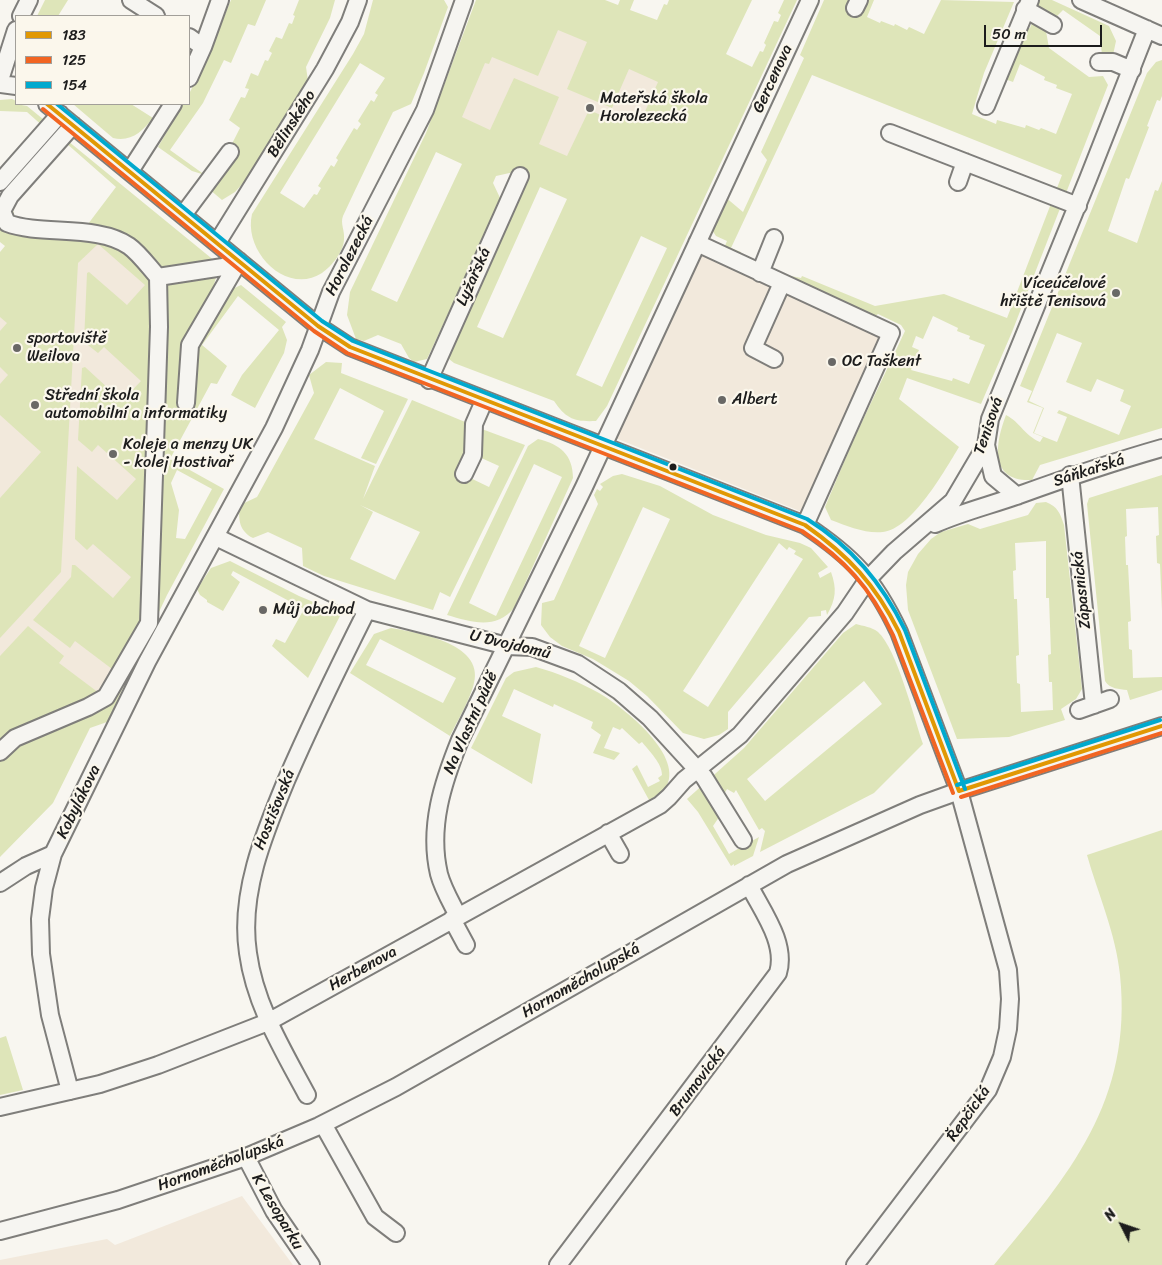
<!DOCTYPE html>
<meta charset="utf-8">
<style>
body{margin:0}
#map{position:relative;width:1162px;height:1265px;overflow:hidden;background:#f8f6f0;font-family:Sriracha,sans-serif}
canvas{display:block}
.legend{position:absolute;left:15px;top:15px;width:175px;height:90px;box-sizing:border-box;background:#fbf7ec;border:1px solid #a29f99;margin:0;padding:6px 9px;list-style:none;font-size:15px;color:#1c1c1c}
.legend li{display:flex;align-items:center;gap:10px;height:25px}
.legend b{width:25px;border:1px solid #a29f99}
.north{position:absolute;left:1097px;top:1200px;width:50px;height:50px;-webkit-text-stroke:4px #fbf7ec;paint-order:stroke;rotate:311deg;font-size:14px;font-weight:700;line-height:20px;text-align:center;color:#1c1c1c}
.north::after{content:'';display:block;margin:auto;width:18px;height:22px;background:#1c1c1c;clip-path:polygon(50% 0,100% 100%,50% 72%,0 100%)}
.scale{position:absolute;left:984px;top:25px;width:118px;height:22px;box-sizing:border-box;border:2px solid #1c1c1c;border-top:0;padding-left:6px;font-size:15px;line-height:18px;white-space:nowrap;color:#1c1c1c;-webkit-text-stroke:4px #fbf7ec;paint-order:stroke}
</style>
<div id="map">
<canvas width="1162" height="1265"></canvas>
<ul class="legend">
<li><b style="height:6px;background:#e19803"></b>183</li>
<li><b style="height:6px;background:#f26522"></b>125</li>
<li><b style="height:6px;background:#00a9ce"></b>154</li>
</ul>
<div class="north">N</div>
<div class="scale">50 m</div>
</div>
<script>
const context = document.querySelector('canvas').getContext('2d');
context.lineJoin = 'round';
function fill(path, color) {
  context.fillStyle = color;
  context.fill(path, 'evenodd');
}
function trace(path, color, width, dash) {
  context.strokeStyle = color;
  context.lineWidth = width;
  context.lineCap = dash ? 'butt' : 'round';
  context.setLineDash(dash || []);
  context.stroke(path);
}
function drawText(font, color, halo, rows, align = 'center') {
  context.font = font + ' Sriracha,sans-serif';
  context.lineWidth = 4.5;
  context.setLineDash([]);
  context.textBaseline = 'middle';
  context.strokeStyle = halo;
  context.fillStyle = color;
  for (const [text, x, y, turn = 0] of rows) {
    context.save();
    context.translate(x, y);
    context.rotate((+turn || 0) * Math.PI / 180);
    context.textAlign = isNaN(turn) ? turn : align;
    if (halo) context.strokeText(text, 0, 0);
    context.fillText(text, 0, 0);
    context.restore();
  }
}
fill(new Path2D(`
 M483,0L702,60L680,230L437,121Z
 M38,152L40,153L12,205L15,219L85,228L155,272L124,679L0,763V308L18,243L7,188Z
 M706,239L826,299L900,331L815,517L615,438Z
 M242,1196L293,1265H0V1260L107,1239L115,1245Z`), '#f2e9dc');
fill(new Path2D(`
 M45,0H68L58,16H37Z
 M231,0H266L255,26L248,24L231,63L224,60L203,103L170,150L205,175L192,171L158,147L183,104H189V94L210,51Z
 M299,0H335L330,18L306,67L308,81L246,180L235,192L222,200L209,189L240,128L229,120L241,97L245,98L249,89L245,88L251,73L258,76L265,60L268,61L272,53L269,51L276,37L282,39L289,23L292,24L295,16L293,15Z
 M373,0H444L448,7L424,73L411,104L393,112C376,147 359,181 343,216C340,223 345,231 344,239C344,251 332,266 322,273C287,296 243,252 252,214L353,54L364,34ZM360,63L385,78L375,93L378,95L374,102L371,100L358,121L361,124L357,130L354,128L336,158L338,160L334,167L331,165L318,186L321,188L317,195L314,194L304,208L280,193Z
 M476,0H605L618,5L620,0H634L630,10L657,20L664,4L667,5L669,0H752L726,54L752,67L760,51L763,52L766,45L764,43L774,21L778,22L781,15L778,13L784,0H797L607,406L596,421C575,422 566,419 554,401L454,363L449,359L453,339L514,172L496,176L493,183L501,200L427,359L414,362L409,358L401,344L378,335L364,341L356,339L347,315L350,292L426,133ZM558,30L587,42L567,89L612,108L629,69L658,82L640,123L619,115L615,121L589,110L567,156L539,144L559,97L514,78L490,130L462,117L485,63L489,64L492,57L538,76ZM436,152L462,164L397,302L371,290ZM540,187L567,199L503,338L477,327ZM641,236L667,248L602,387L576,375Z
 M824,0H850L847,8L860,14L867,0H874L867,17L880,23L881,21L894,26L895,24L907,30L909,27L924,34L941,0L1014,2L984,73L972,114L996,124L997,120L1025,128L1026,125L1039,130L1041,128L1056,134L1072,94L1056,88L1057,85L1044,80L1045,77L1020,64L1013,82L1005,79L1028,28H1030L1032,23L1046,31L1049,48L1089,77L1103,76L1108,85L1012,332L981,404L907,378L899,399L959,447C945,470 912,529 883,532C866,534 847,526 831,520L825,507L852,443L905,331L901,325L878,314L874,317L784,278L786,275L801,278L802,276L875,306L944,294L1007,318L1062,175L812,75L731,248L741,252L740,257L724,248L727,241L716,236L712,230L724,196L743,212L767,160L761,152L804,58L800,55ZM933,316L958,328L957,331L970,336L969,339L985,345L969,384L953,378L952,381L911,370L919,350L912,347L916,336L923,339Z
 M1040,0H1052L1109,26L1116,41L1113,55H1102L1100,36L1063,10L1057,16L1053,14L1050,18L1036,7Z
 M1162,60V96L1160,101L1157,100L1147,126L1149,127L1129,179L1126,178L1108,231L1137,243L1155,190L1158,191L1162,181V428L1040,465L1032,480C989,482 995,444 1006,415C1021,423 1024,435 1040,442L1043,437L1033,433L1043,408L1027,402L1032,391L1020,386L1147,73L1156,62ZM1057,333L1082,343L1066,382L1091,392L1097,379L1124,390L1120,401L1131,406L1119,435L1059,410L1057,413L1067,417L1057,442L1034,433L1044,408L1029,401Z
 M12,99L16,101V104L27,106L60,133L12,205L15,219L85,228L116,187L66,143L68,141L216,262L217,273L213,289L226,292L241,285L286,322L282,327L287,340L284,353L255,408L231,395L242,375L279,330L238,296L202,345L227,366L217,384L211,383L170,459L224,489L167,595L107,722L90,728L53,803L0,857V656L28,626L64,656L59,663L99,693L116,672L75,641L70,648L33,620L71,577L72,565H75L113,598L131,577L93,544L87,550L75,539L77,466L117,500L136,479L98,445L92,452L78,440L82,368L85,367L122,401L141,381L104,347L98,353L84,342L87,273L89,272L127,305L145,285L98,244L78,263L61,572L0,638V498L41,452L0,415V384L8,375L0,367V331L7,323L0,317V252L5,246L0,242V198L54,136L27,112L0,111V100ZM177,470L212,489L185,539L176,538L179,510L171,483Z
 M73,104H131L153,118C142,132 131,142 113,138Z
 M326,362L342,363L341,373L408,399L376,464L361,458L384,411L340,388L314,439L375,466L363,499L412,400L470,424L462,474L489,487L499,466L477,456L479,428L525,445L450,597L440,592L433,610L324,576L303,566L302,548L268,532L253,538C239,531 238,519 240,505L257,497L314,393L309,375ZM360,505L420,532L395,580L350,559L373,512Z
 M538,439C560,444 573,455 573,478L514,608C496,630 471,622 447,615L528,446ZM534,464L562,477L496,616L469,603Z
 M622,474L660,486L713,515L766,535L800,543L811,548L828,567L818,573L820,578L831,572C837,589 836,599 827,615L826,610L821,611V616L809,617L728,712V729L719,735L704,739L683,733L647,696L629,681L593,659L562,646L550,637L541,625L542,603L554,600L598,504L594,495L597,489L600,491L603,487L600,484L613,476ZM643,507L670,519L605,658L579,646ZM779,543L787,550L789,547L796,551L794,554L803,559L708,707L683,691Z
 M1162,475V611L1160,564L1157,563L1156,536L1159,535L1158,507L1126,509L1127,536L1125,537L1126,565H1128L1131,621L1128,622L1129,649L1132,650L1133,678L1162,677V690L1130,700L1127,690C1119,689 1110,689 1105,681L1087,504L1089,498Z
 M1046,502C1058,507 1060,513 1064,525L1082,689L1076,699L1061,709L1065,720L1009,737L957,739L908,610L906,585L908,572L918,554L931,539L941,532L968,524L980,529L1028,515L1036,503ZM1046,541V598H1049L1051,654L1048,655L1049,682H1052L1053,710L1021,712L1020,684L1017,683L1016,656L1019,655L1017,599H1014L1013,571L1016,570L1015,543Z
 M230,561L299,596L335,611L340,616L308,678L272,646L276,639L285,643L304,609L233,571L231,575L240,582L223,611L207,602V600L200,595L197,589L211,568Z
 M856,624C863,626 872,627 878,632C897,649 914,718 923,744L874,793L760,852L765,831L762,828L759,830L736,790L734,793L727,789L723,796L728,804L713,826L729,854L759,837L753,856L734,866V864L731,866L698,812L687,799L744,748L843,633ZM864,681L882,704L765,801L747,779Z
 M391,628C420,633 488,644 473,687C468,703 458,720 450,736L350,673L374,634ZM380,639L456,678L443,703L366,665Z
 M536,667C558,673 579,682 599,693C623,707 687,757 665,789C661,794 654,797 649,800L632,769L637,765L648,787L660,781L658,778L662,775C662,763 649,751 642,742L639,744L622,728L620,730L613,727L604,748L620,753L614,760L593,753L601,735L591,728L593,722L554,704L553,707L514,689L502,716L541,734L532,784L471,748L506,678L514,672Z
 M1162,830V1265H994C1069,1175 1133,1101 1120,975C1116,934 1098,894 1087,855Z
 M6,1036L23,1090L0,1095V1038Z`), '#dee5b9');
const minor = new Path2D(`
 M131,0L156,16
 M1081,0L1162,36
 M855,8L859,0
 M1025,9L1053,25
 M21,16L29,0
 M189,37L203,47
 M1099,62H1113L1132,70
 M189,78L203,47L220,0
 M0,80L16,30
 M0,84L16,86
 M47,104L318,326L350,347L805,525C853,557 874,579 899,632L959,791L1008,970L1010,999L1008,1029L1002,1057L988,1090L855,1265
 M986,106L1030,0
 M890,133L1078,206
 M130,171L173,104
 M0,182L60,114
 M958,182L965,162
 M183,215L230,152
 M217,243L325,69L350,22L358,0
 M697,243L891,333L805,525
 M760,273L774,238
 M158,277L223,267L239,261
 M774,359L753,348L782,283
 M429,380L520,176
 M186,403L190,345L239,261
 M986,445L993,476L1017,496
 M464,474L473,455L474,424L484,401
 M1070,475L1094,705
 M935,524C962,512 991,505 1019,495C1066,478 1113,462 1162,448
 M216,537L367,610L507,646L532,647L578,664L619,691L650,718L704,777L743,840
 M1079,710L1110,699
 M0,752L15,738L88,707L106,697L149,623L159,327L158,277C149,267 139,253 129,246C98,224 41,236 7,223L2,211L10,196L73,125
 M608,833L620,854
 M0,883L26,866L53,854
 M458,916C451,902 443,889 439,874C428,827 443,782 460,740L584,487L810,0
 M452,919L466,945
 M70,1091L50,1015L41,954L40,919L44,888L53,854L147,662L274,428L310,350L331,292L425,110L464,0
 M307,1095C283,1050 255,1005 248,953C239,894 264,834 286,781C311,723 339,666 367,610
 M0,1107L100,1084L158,1065L268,1022L660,805L669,797L684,780L740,735L845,613L868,579L894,552L953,501L986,445L990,419L1088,179L1147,29
 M323,1124L375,1217L396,1233
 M246,1157L274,1211L311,1265
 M0,1231L118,1200L246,1157L319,1126L396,1087L787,864L920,805L959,791L1162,726
 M558,1265L778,973C787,943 762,911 749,885`);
trace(minor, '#7f7e7b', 20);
trace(minor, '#f6f5f1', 16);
trace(new Path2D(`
 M47,104L318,326L350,347L805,525C849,556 875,584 899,632L959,791
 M959,791L1162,726`), '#e19803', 4);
trace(new Path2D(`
 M43,109L314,331L347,353L802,531C845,560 870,587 893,635L953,793
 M961,797L1162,733`), '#f26522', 4);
trace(new Path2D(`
 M57,104L322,321L353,341L807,519C852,547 882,583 905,630L965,789
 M957,785L1160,720`), '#00a9ce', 4);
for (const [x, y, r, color] of [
 [590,108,5,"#696866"],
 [1116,293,5,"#696866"],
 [17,348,5,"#696866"],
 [832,362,5,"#696866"],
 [722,400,5,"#696866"],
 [35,405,5,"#696866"],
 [113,454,5,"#696866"],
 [673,467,4.5,"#1c1c1c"],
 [263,610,5,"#696866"]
]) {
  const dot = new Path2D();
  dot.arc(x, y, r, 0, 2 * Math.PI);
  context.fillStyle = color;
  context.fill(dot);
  trace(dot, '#fbf7ec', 2);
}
drawText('16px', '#1c1c1c', '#fbf7ec', [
 ["Gercenova",773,79,-65],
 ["Bělinského",292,124,-58],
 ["Horolezecká",350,256,-63],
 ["Lyžařská",474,277,-66],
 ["Tenisová",989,426,-71],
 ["Sáňkařská",1089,471,-18],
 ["Zápasnická",1082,590,-96],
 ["U Dvojdomů",510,645,13],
 ["Na Vlastní půdě",471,723,-66],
 ["Kobylákova",79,802,-64],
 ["Hostišovská",275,810,-68],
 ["Herbenova",363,969,-29],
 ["Hornoměcholupská",581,981,-30],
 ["Brumovická",698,1082,-53],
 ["Řepčická",969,1114,-55],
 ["Hornoměcholupská",221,1164,-20],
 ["K Lesoparku",277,1212,59]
]);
drawText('16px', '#1c1c1c', '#fbf7ec', [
 ["Mateřská škola",600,99],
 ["Horolezecká",600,117],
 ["Víceúčelové",1106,284,"right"],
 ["hřiště Tenisová",1106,302,"right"],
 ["sportoviště",27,339],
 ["Weilova",27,357],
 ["OC Taškent",842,362],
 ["Střední škola",45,396],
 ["automobilní a informatiky",45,414],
 ["Albert",732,400],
 ["Koleje a menzy UK",123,445],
 ["- kolej Hostivař",123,463],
 ["Můj obchod",273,610]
], 'left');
</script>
